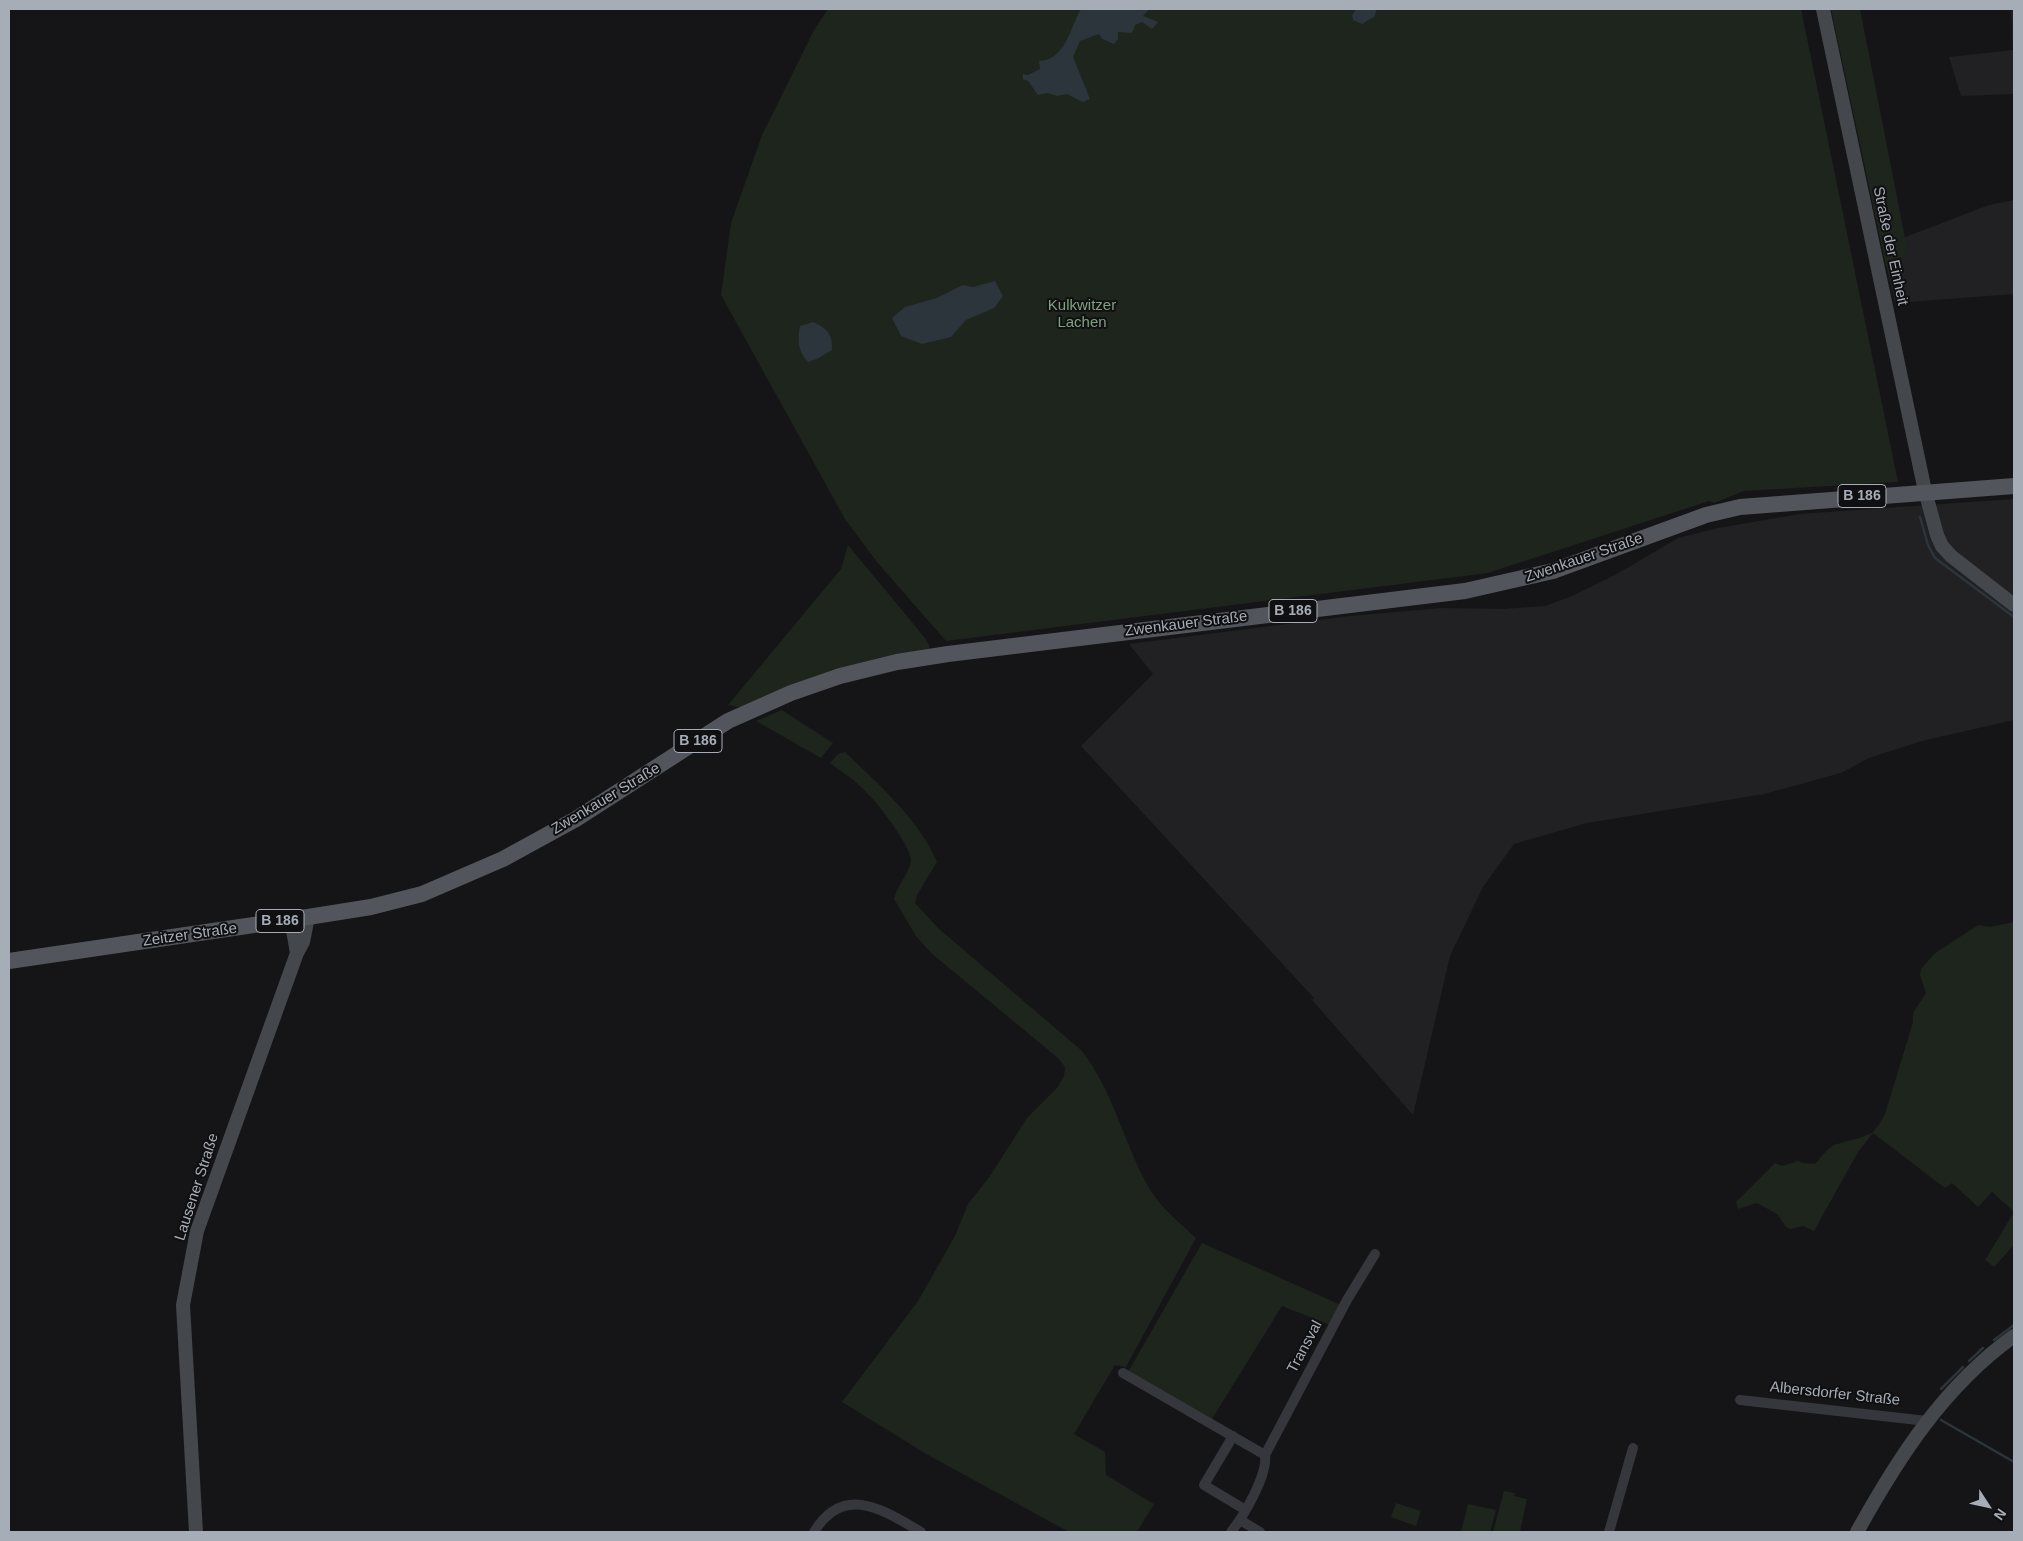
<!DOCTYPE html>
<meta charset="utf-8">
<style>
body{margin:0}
#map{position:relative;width:2023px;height:1541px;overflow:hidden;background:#151517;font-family:Helvetica,sans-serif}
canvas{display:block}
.frame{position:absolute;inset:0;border:10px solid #a7adb7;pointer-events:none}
.north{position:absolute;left:1963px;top:1481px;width:50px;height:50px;-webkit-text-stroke:4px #101012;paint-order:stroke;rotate:125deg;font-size:14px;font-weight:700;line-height:20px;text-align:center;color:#a7adb7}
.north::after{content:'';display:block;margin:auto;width:18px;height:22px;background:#a7adb7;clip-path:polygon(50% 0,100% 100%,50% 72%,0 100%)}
</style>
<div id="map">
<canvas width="2023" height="1541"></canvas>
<div class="frame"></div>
<div class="north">N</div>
</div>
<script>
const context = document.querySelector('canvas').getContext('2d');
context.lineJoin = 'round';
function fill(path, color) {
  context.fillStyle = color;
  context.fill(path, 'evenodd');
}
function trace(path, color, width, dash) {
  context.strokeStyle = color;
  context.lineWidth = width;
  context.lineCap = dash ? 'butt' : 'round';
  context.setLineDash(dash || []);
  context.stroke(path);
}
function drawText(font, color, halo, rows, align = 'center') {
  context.font = font + ' Helvetica,sans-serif';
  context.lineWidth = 4;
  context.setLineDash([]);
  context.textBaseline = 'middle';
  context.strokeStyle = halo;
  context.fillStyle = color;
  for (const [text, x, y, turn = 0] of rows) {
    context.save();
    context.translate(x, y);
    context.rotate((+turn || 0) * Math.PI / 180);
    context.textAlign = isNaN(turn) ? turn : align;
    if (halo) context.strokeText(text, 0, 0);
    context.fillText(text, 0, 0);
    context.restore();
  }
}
fill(new Path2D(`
 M2011,9H2014V94L1961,96L1949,57L2013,50Z
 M2014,200V294L1895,303L1882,246L1989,205Z
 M2014,499V720L1922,741L1869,758L1841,773L1764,794L1587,823L1514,844L1483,887L1450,956L1413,1115L1312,1000L1314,998L1081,746L1153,674L1129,644L1350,616L1442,608L1503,609L1545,606L1572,596L1615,575L1678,538L1718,528L1800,514Z`), '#212124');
fill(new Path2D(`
 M828,9H1801L1898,482L1744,491L1714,503L1709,501L1488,573L946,641L877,562L845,519L721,295L731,223L762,135L814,30Z
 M1831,9H1860L1908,253L1886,266Z
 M848,545L925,638L929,645V650L743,708L728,705L841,569Z
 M782,710L833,743L821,758L756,721Z
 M845,752C878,784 919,819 937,862L917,895L915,903L938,928L1081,1050C1114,1091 1124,1146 1151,1191C1162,1209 1181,1224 1196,1238L1126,1367L1115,1365L1074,1434L1105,1452L1106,1475L1154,1504L1137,1532H1069L928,1455L842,1402L918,1301L955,1236L968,1204L990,1176L1027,1118L1057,1088L1064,1076L1065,1067L1058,1058L931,953L916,936L894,899C897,886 911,870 911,860C910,845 878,803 866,792C856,781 842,772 830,763L838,754Z
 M2014,922V1212L1992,1192L1978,1207L1952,1183L1945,1188L1873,1133L1858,1152L1814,1231L1803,1226L1790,1229L1786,1227L1777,1214L1757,1203L1738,1209L1736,1202L1775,1163L1782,1166L1798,1161L1803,1163L1815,1164L1827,1150L1834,1145L1862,1137L1872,1133L1878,1126L1885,1114L1913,1022V1013L1926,993L1920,975L1921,969L1934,954L1978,925L1990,927Z
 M2014,1212V1245L1994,1267L1985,1260Z
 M1202,1243L1341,1305L1330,1325L1282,1306L1212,1419L1128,1372Z
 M1504,1491L1515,1493L1514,1496L1527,1499L1520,1532H1493Z
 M1396,1503L1421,1511L1416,1526L1391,1517Z
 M1468,1504L1496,1510L1490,1532H1461Z`), '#1d251d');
fill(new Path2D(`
 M1081,9H1149L1143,16L1158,22L1152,29L1142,22L1135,25L1132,33L1118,32V39L1114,44L1102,39L1099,34L1080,41L1073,57L1090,99L1083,102L1067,94L1057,96L1047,93L1038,95L1028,81L1023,79V74L1028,75L1040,69L1039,61C1066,60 1070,27 1081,9Z
 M1356,9H1377L1374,17L1362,24L1353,20L1352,15Z
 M995,281L1003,296L994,308L966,320L951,337L922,344L901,336L892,318L905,307L937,298L963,285L973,287Z
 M813,322C827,328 833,334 832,350L817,359L808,362C798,351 797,340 800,326Z`), '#2b353b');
trace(new Path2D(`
 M1920,517L1928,545L1935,558L2014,617
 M1994,1340L2014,1325
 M1969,1361L1983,1348
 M1941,1389L1963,1367
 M1941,1420L2014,1462`), '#2b353b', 2.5);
trace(new Path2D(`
 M1123,1373L1265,1455
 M1740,1400L1927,1421
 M1233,1436L1204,1485L1244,1509
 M1240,1520L1260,1532
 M814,1532C844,1483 883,1510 921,1532
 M1231,1532C1243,1517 1268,1475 1265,1455L1347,1300L1375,1254
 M1609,1532L1633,1448`), '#36373c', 10);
trace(new Path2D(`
 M1823,9L1925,491L1937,535L1942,546L1951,556L2014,605
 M291,919L297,953
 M196,1532L183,1305L197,1231L297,953L303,942L308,917
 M1857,1532C1898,1458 1944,1386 2014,1336`), '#44474c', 14);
trace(new Path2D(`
 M9,961L308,917L371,907L422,894L503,859L576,819L728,721L791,693L840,676L897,662L948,654L1465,591L1553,571L1706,515L1740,507L2014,486`), '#52555b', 16);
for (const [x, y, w] of [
 [1862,496,48],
 [1293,611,48],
 [698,741,48],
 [280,921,48]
]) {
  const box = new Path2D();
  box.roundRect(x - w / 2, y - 11.5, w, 23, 4);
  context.fillStyle = '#101012';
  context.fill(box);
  trace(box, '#a7adb7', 1);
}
drawText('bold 14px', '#a7adb7', null, [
 ["B 186",1862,496],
 ["B 186",1293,611],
 ["B 186",698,741],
 ["B 186",280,921]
]);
drawText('15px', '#a7adb7', '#101012', [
 ["Straße der Einheit",1890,246,78],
 ["Zwenkauer Straße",1584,558,-19],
 ["Zwenkauer Straße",1186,624,-7],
 ["Zwenkauer Straße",606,799,-31],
 ["Zeitzer Straße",190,935,-8],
 ["Lausener Straße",197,1187,-72],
 ["Transval",1305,1347,-62],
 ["Albersdorfer Straße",1835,1394,6]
]);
drawText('15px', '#7fa27d', '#101012', [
 ["Kulkwitzer",1082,306],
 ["Lachen",1082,323]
]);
</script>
